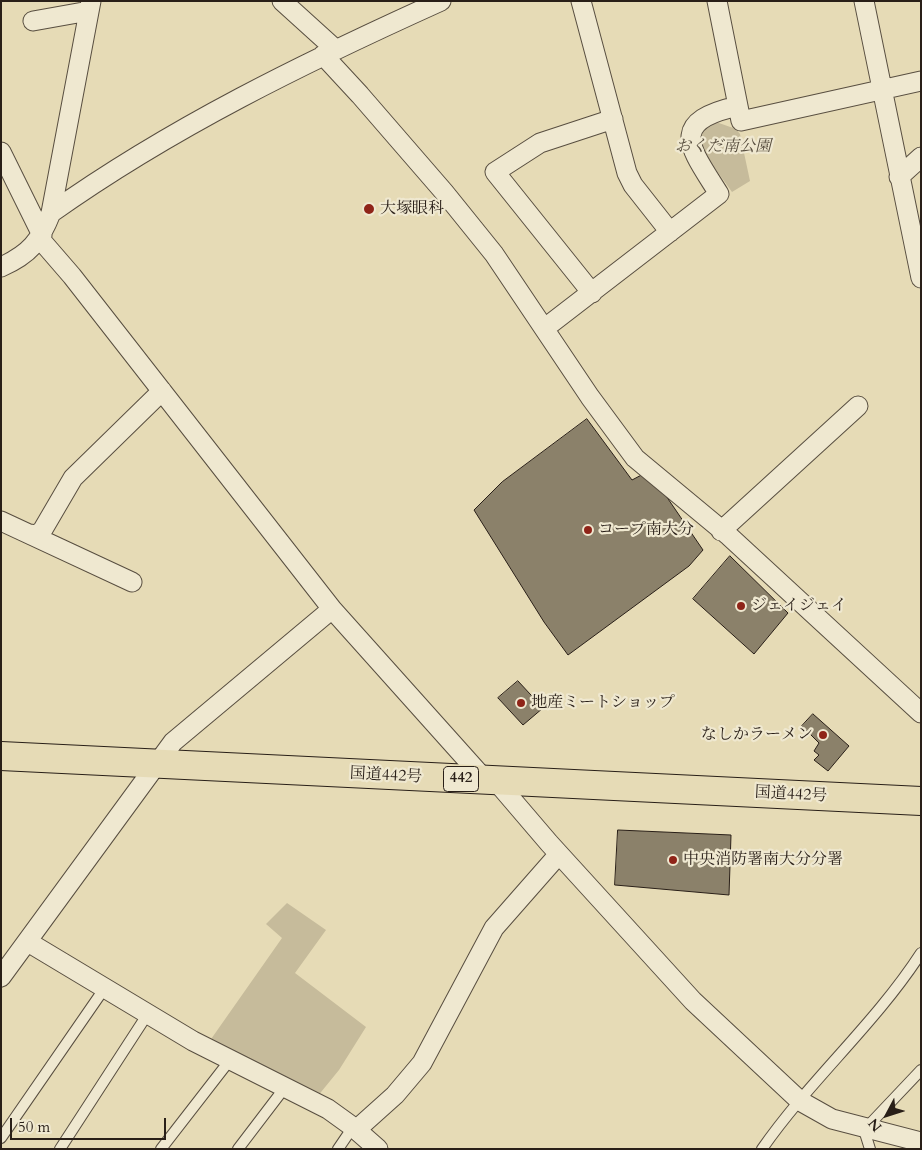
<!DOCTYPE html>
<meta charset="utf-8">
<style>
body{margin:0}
#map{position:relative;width:922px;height:1150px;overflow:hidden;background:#e6dbb6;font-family:Cardo,serif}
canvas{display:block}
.frame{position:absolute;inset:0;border:2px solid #291f18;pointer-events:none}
.north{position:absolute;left:862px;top:1090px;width:50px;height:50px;-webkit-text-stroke:4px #efe8d0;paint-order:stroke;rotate:230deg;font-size:14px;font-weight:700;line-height:20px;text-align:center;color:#291f18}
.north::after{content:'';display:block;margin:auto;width:18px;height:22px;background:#291f18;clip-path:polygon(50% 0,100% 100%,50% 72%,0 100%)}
.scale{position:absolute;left:10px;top:1118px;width:156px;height:22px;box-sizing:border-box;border:2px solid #291f18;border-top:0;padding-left:6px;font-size:15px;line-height:18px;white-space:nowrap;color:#291f18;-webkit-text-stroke:4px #efe8d0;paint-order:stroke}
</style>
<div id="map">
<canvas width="922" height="1150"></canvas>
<div class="frame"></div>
<div class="north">N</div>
<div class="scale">50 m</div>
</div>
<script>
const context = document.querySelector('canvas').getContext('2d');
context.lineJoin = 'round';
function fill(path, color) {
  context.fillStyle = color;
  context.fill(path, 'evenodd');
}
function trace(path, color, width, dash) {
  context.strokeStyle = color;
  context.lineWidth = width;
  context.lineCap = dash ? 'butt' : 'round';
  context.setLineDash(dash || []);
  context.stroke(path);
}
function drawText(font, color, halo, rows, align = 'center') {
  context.font = font + ' Cardo,"Noto Serif JP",serif';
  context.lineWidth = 4.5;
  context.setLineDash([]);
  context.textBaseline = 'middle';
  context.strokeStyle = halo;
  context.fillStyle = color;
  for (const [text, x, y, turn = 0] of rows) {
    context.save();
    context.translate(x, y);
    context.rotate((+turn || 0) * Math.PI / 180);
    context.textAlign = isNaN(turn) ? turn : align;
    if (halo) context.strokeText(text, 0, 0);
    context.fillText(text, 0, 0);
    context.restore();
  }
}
fill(new Path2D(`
 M716,122L736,129L740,134L750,181L732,192L701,149C698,137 703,125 716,122Z
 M287,903L326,930L295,973L366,1027L339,1070L317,1097L209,1042L282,938L266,924Z`), '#c6bb9b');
const building = new Path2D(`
 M587,419L632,480L649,471L703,550L689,566L568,655L544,622L474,510L502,482Z
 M730,556L788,613L754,654L693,599Z
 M518,681L543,708L523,725L498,698Z
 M813,714L849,746L828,771L814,760L819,755L814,751L819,743L802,726Z
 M618,830L731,835L729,895L615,885Z`);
fill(building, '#8b816a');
trace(building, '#291f18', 1);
const lane = new Path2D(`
 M1,1138L104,989
 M60,1149L147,1015
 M161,1149L230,1060
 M238,1149L286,1086
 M338,1149L353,1127
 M762,1149C810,1080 875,1024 921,953
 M870,1149L865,1133L868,1126L921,1070`);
const street = new Path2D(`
 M282,1L335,49
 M581,1L627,173L633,185L670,232
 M717,1L741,121L921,81
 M864,1L921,278
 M33,21L89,11
 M323,55L360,95L444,192L494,254L590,397L635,458L729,536L921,713
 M1,152L42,235
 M899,177L921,157
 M51,213C172,127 306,62 441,1
 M1,267C30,254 40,241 51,213L91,1
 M592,293L495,172L540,143L613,119
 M545,328L719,194C691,149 666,122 738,106
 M1,521L132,582
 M721,531L858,406
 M29,534L36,535L42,531L73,478L162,391
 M332,609L486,781
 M496,781L549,843L693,1001L800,1101L832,1119L921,1142
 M28,942L193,1041L328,1109L353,1127L378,1149
 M1,977L173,742L332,609L72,276L40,239
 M356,1130L395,1095L422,1063L494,928L559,854`);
const highway = new Path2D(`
 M1,756L921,801`);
trace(lane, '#584e40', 12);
trace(street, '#584e40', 21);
trace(highway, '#291f18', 30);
trace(lane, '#efe8d0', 10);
trace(street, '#efe8d0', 19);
trace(highway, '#e6dbb6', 28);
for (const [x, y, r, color] of [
 [369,209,6,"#8f2418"],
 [588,530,5,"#8f2418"],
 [741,606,5,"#8f2418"],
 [521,703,5,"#8f2418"],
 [823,735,5,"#8f2418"],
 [673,860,5,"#8f2418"]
]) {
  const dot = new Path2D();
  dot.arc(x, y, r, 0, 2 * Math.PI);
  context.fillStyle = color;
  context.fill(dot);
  trace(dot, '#efe8d0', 2);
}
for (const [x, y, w] of [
 [461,779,35]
]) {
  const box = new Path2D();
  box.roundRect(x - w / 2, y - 12.5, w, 25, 4);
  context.fillStyle = '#efe8d0';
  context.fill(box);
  trace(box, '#291f18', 1);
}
drawText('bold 15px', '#291f18', null, [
 ["442",461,779]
]);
drawText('italic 16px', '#584e3f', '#efe8d0', [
 ["おくだ南公園",723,147]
]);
drawText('16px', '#291f18', '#efe8d0', [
 ["大塚眼科",380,209],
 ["コープ南大分",598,530],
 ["ジェイジェイ",751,606],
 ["地産ミートショップ",531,703],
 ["なしかラーメン",813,735,"right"],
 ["中央消防署南大分分署",683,860]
], 'left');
drawText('16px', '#291f18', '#efe8d0', [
 ["国道442号",386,776,3],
 ["国道442号",791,795,3]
]);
</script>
